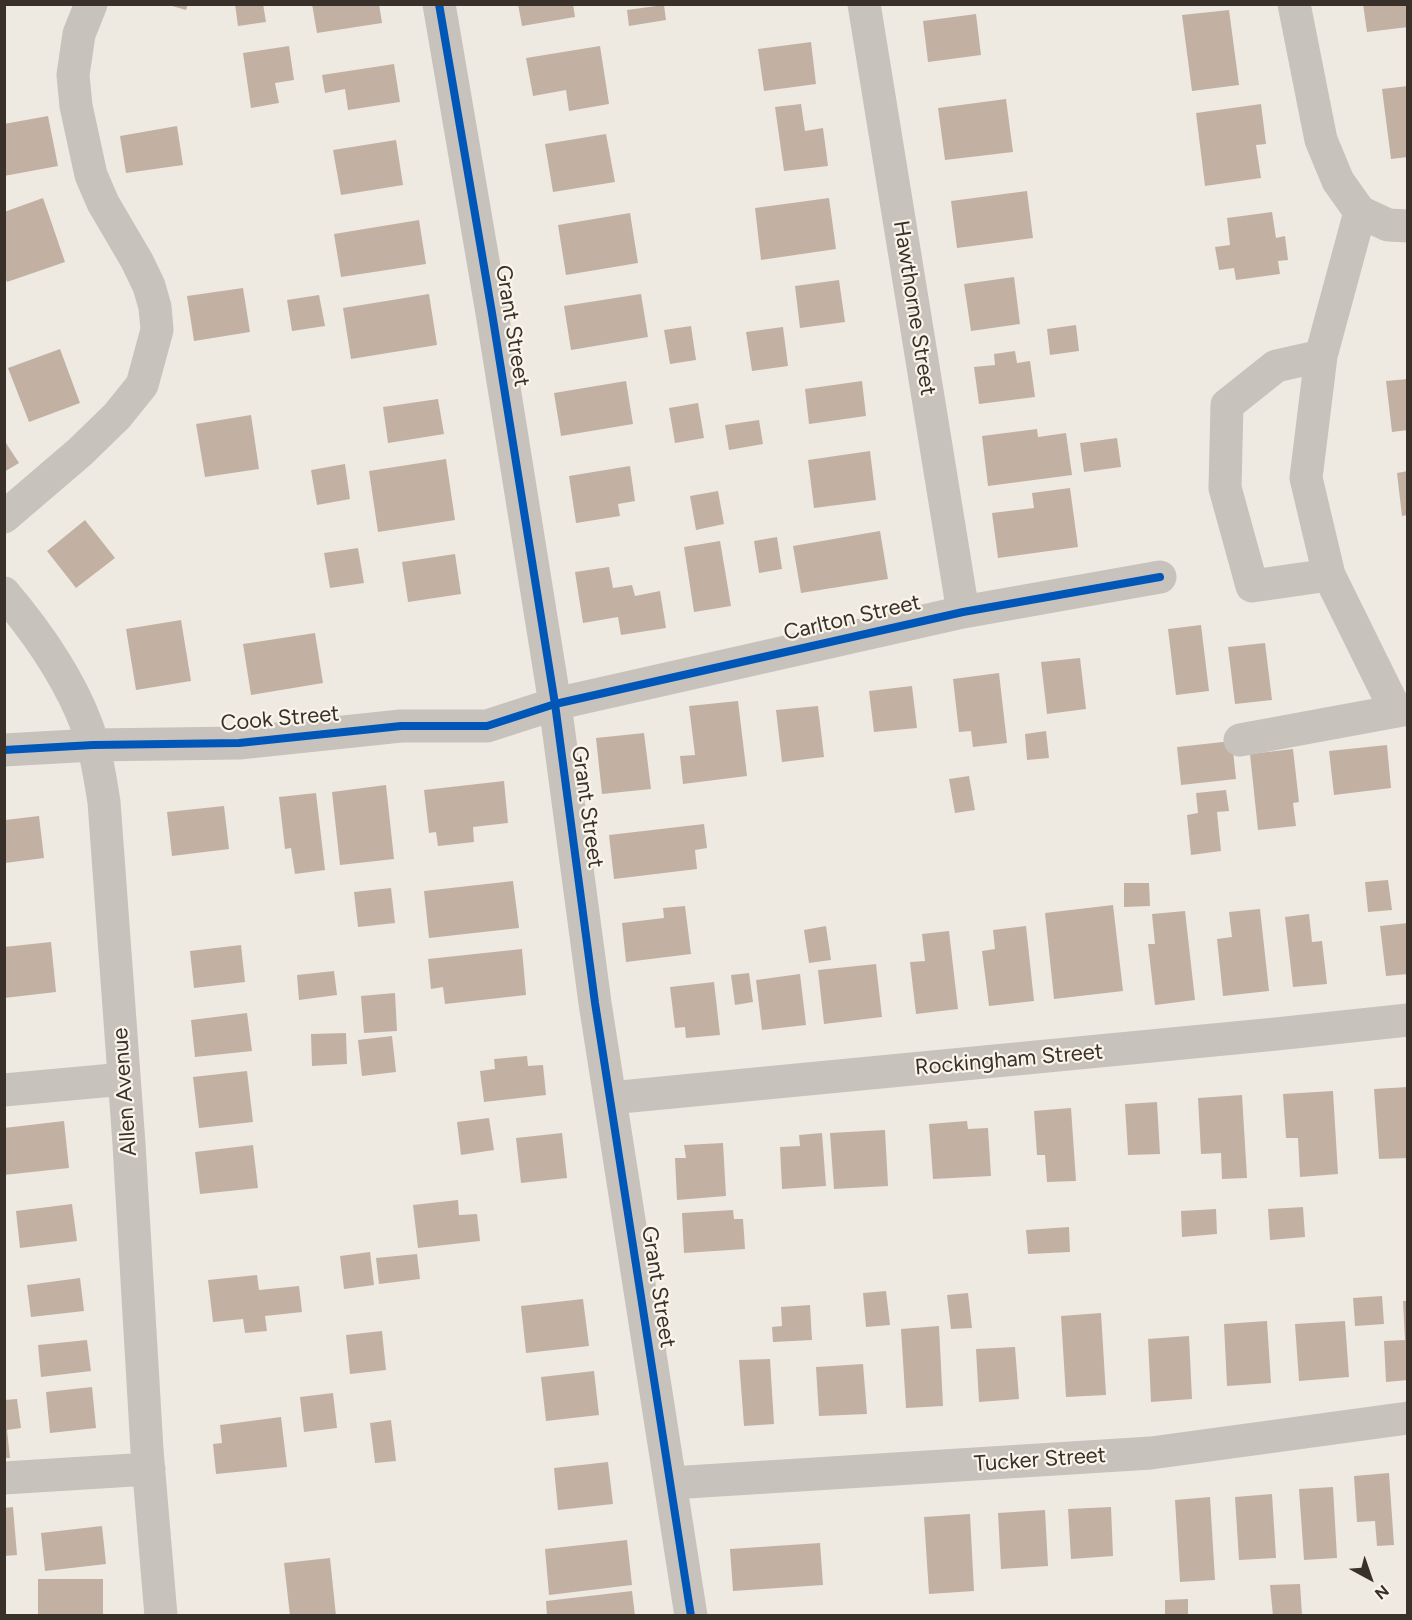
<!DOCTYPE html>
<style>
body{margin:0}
#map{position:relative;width:1412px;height:1620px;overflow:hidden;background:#eeeae2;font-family:Figtree,sans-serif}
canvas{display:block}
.frame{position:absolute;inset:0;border:6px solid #393029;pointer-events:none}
.north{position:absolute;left:1340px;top:1548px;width:60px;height:60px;-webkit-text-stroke:4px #faf5ea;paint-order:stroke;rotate:140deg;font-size:16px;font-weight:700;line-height:24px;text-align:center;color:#393029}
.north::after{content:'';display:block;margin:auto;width:21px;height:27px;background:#393029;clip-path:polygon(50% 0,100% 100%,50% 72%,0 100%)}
</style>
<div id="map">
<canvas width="1412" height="1620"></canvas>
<div class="frame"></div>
<div class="north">N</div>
</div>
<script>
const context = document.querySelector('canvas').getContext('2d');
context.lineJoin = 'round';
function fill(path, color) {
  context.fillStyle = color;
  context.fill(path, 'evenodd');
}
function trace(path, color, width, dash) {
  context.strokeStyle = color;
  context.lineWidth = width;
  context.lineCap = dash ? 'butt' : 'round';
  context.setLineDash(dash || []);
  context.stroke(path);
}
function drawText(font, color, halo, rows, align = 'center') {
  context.font = font + ' Figtree,sans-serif';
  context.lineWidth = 4.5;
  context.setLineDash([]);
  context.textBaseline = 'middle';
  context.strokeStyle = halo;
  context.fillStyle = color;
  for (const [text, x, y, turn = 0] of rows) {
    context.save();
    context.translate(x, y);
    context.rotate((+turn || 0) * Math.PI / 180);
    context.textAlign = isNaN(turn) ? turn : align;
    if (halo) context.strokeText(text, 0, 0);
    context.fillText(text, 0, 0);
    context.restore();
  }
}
fill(new Path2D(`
 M165,4H188L186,10Z
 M235,4H263L266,22L238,26Z
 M312,4H379L382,23L317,33Z
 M518,4H573L575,17L522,26Z
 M1363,4H1408V27L1367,32Z
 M664,5L666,20L629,26L627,10Z
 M1229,10L1239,85L1192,91L1182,15Z
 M976,14L981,55L928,62L923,21Z
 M811,42L816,84L764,91L758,49Z
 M289,46L294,80L275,83L279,103L251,108L243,53Z
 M600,46L609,104L569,111L566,90L533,96L526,58Z
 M394,64L400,102L348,110L345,89L325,93L322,75Z
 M1408,86V157L1391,159L1382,89Z
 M1006,99L1013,152L945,160L938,108Z
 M801,104L805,131L823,128L828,166L784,171L775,107Z
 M1261,104L1266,144L1256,145L1261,178L1205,186L1196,113Z
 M48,116L58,166L4,176V124Z
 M177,126L183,165L126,173L120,136Z
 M606,134L615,182L553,192L545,144Z
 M396,140L403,185L341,195L333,150Z
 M1027,191L1033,238L957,248L951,201Z
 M43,198L65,262L7,282L4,274V212Z
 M829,198L836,249L761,260L755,208Z
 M1272,212L1276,238L1285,236L1288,260L1278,261L1280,274L1236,280L1234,268L1219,270L1215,247L1230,245L1227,218Z
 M630,213L638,263L566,275L558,225Z
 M419,220L426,264L341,277L334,234Z
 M1014,277L1020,324L971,331L964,284Z
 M839,280L845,322L800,328L795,286Z
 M243,288L250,332L194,341L187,296Z
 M429,294L437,345L351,359L343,308Z
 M641,294L648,337L571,350L564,306Z
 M319,295L325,326L292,331L287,300Z
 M1076,325L1079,351L1050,355L1047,329Z
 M691,326L696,360L670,364L664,330Z
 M783,327L788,366L752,371L746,332Z
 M60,349L80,403L29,422L8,368Z
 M1015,351L1017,363L1030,361L1035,397L979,404L974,367L995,365L994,354Z
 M1408,379V430L1392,432L1386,381Z
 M626,381L633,424L561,436L554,393Z
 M862,381L866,416L809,424L805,389Z
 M438,399L444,434L388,443L383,407Z
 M698,403L704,438L675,443L669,408Z
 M251,415L259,469L205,477L196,424Z
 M759,420L763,444L729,450L725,425Z
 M1037,429L1038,437L1066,433L1072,475L988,486L982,436Z
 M1117,438L1121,467L1084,472L1080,443Z
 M4,440L19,463L4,472Z
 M870,451L876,500L814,508L808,460Z
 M446,459L455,520L378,532L369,471Z
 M345,464L350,499L317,505L311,470Z
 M630,466L635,501L618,504L620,516L576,523L569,476Z
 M1408,471V515L1402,516L1397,473Z
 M1070,488L1078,547L998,558L992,513L1034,508L1032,493Z
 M718,491L724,524L696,530L690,496Z
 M85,520L115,558L76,588L47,551Z
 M880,531L888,579L801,593L793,546Z
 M777,537L782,569L759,573L754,541Z
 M720,541L731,606L694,612L684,547Z
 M358,548L364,583L330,588L324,553Z
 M455,554L461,594L408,602L402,562Z
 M609,567L613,588L632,585L635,596L660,591L666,628L621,635L618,617L583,623L575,572Z
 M181,620L191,681L136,690L126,629Z
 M1201,625L1209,691L1176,695L1168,629Z
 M315,633L323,683L251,695L243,644Z
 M1265,643L1272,700L1235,704L1228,647Z
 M1080,658L1086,709L1047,714L1041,662Z
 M999,673L1007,743L973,747L971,731L959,732L953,679Z
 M912,686L917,728L874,732L869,691Z
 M738,701L747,776L683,784L680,756L695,755L689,706Z
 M818,706L824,757L782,762L776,710Z
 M1046,731L1049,758L1027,760L1025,734Z
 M644,733L651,789L602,794L596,738Z
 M1232,741L1236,779L1181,785L1177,747Z
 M1387,745L1391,788L1334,795L1329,751Z
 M1293,749L1299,802L1293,803L1296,826L1258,830L1250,754Z
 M969,776L975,810L955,813L949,779Z
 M504,781L508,823L473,827L474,842L438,846L436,832L429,833L424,790Z
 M386,785L394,859L340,865L332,792Z
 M1226,790L1229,811L1217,812L1221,851L1191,855L1187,815L1198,813L1196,793Z
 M316,793L325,870L295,874L291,848L285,849L279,797Z
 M224,806L229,849L172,856L167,812Z
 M39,816L44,858L5,863V820Z
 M704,824L707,848L695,850L697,869L614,879L609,835Z
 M1388,880L1392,910L1368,912L1365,882Z
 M513,881L519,928L429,938L424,891Z
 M1124,883H1149L1150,906L1124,907Z
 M391,888L395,923L358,927L354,892Z
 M1113,905L1123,991L1054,999L1045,913Z
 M685,906L691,954L626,962L622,923L664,918L663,908Z
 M1260,909L1269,991L1223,996L1217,939L1232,937L1229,912Z
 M1185,911L1195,1000L1155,1005L1148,944H1155L1152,914Z
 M1309,914L1312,942L1322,941L1327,984L1293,987L1285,917Z
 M1408,923V974L1386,976L1380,926Z
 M826,926L831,960L809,963L804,930Z
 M1026,926L1034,1001L989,1006L982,951L995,949L993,930Z
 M949,931L958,1009L916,1014L910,962L925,961L922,934Z
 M51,942L56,992L4,998V947Z
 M241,945L245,982L194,988L190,951Z
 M522,949L526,995L445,1004L443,987L431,989L428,959Z
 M876,964L882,1017L824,1024L818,970Z
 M334,971L337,995L299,1000L297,975Z
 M749,973L753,1002L735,1005L731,975Z
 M800,974L806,1025L762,1030L756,980Z
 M714,982L720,1035L686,1038L685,1027L675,1028L670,987Z
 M395,993L397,1031L364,1033L361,996Z
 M247,1013L252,1051L195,1057L191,1020Z
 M346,1033L347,1064L312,1066L311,1034Z
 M392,1036L396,1072L362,1076L358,1040Z
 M527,1056L528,1066L543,1065L546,1095L484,1102L480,1071L495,1069L494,1059Z
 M247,1071L253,1122L199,1128L193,1077Z
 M1408,1087V1158L1379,1159L1374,1089Z
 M1333,1091L1338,1174L1300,1177L1298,1138H1286L1283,1094Z
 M1242,1095L1247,1178L1222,1179L1221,1153L1201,1154L1198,1098Z
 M1157,1102L1160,1154L1128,1155L1125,1104Z
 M1071,1108L1076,1181L1047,1182L1045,1155H1037L1034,1111Z
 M489,1118L494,1150L461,1155L457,1122Z
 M64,1121L69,1168L4,1175V1128Z
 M967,1121L968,1129L988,1128L991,1176L933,1179L929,1124Z
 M885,1130L888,1186L834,1189L830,1133Z
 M562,1133L567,1178L521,1183L516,1138Z
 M822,1133L826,1186L782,1189L780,1147L800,1146L799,1135Z
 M723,1143L726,1196L677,1200L675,1158H686L684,1145Z
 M253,1145L258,1188L200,1194L195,1152Z
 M458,1200L459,1215L477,1214L480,1241L418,1248L413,1205Z
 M72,1204L77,1241L20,1248L16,1211Z
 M1303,1207L1305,1237L1270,1240L1268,1209Z
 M1216,1209L1217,1234L1182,1237L1181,1211Z
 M733,1210L734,1219H743L745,1249L684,1253L682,1213Z
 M1069,1227L1070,1252L1028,1254L1026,1230Z
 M370,1252L374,1285L344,1289L340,1256Z
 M417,1254L420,1279L379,1284L376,1258Z
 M257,1275L259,1290L299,1286L302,1312L265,1316L267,1331L245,1333L243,1319L213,1322L208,1280Z
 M80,1278L84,1311L31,1317L27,1285Z
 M886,1291L890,1325L866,1327L863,1293Z
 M968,1293L972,1328L951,1329L947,1295Z
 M1382,1296L1384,1324L1355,1326L1353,1298Z
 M583,1299L589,1346L526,1353L521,1306Z
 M1403,1301H1408V1380L1386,1382L1384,1341L1405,1340Z
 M810,1305L812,1340L773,1342L772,1327L782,1326L781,1307Z
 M1101,1313L1106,1395L1066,1397L1061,1316Z
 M1267,1321L1271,1383L1227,1386L1224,1324Z
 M1345,1321L1349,1377L1299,1381L1295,1324Z
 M939,1326L943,1406L906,1408L901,1329Z
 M382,1331L386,1370L350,1374L346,1335Z
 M1189,1336L1192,1399L1151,1402L1148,1339Z
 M87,1340L91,1371L41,1377L38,1345Z
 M1015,1347L1019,1399L979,1402L976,1349Z
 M770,1359L774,1424L744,1426L739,1360Z
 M863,1364L867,1414L819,1416L816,1367Z
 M594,1371L599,1415L546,1421L541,1377Z
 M92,1387L96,1428L50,1433L46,1392Z
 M333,1393L337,1428L304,1432L300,1397Z
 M17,1399L21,1428L7,1430L10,1458H4V1400Z
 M281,1417L287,1467L216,1474L213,1444L222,1443L220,1425Z
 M391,1420L396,1461L375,1463L370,1423Z
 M608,1462L613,1504L558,1510L554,1468Z
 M1389,1473L1394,1545L1377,1546L1375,1521L1357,1522L1354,1476Z
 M1333,1487L1337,1558L1304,1560L1299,1489Z
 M1272,1494L1276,1558L1239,1560L1235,1497Z
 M1210,1497L1215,1580L1180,1582L1175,1500Z
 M13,1507L17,1555L4,1556V1508Z
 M1111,1507L1113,1556L1071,1559L1068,1509Z
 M1045,1510L1048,1566L1001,1569L998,1513Z
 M970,1514L974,1591L929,1594L924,1517Z
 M102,1526L106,1564L45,1571L41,1533Z
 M627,1540L632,1585L549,1595L545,1549Z
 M820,1543L823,1585L733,1591L730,1549Z
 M330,1558L336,1616H290L284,1563Z
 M38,1579H103V1616H38Z
 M1300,1584L1302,1615L1273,1616L1270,1585Z
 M632,1591L635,1616H547L546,1601Z
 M1188,1599V1616H1165V1600Z`), '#c2b1a3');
trace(new Path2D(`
 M439,4L492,313L555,704L595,1003L691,1616
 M864,4L963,612
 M1294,4L1321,140L1338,181L1360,212L1388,225L1408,226
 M1360,212L1321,356L1306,478L1329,575L1396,711
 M1321,356L1276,366L1227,405L1225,488L1252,586L1329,575
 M4,517L80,452L117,416L142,385L157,330L155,307L149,286L137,261L103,203L91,175L76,106L73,75L79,34L91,4
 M4,593C37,632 69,678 87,726C96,751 100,777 104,802L129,1144L147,1450L161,1616
 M1240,740L1408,709
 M4,750L93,745L239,743L401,726H487L555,704L963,612L1160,577
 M4,1090L124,1079
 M610,1098L1276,1034L1408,1020
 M4,1478L149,1469
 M671,1483L1151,1453L1408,1418`), '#c7c2bb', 33);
trace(new Path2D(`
 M439,4L492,313L555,704L595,1003L691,1616
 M4,750L93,745L239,743L401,726H487L555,704L963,612L1160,577`), '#0057b8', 8);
drawText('22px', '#393029', '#faf5ea', [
 ["Hawthorne Street",914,308,81],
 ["Grant Street",512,326,81],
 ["Carlton Street",852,618,-13],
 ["Cook Street",280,719,-5],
 ["Grant Street",587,807,82],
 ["Rockingham Street",1009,1060,-5],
 ["Allen Avenue",125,1092,-94],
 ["Grant Street",658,1287,81],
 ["Tucker Street",1040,1460,-4]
]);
</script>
